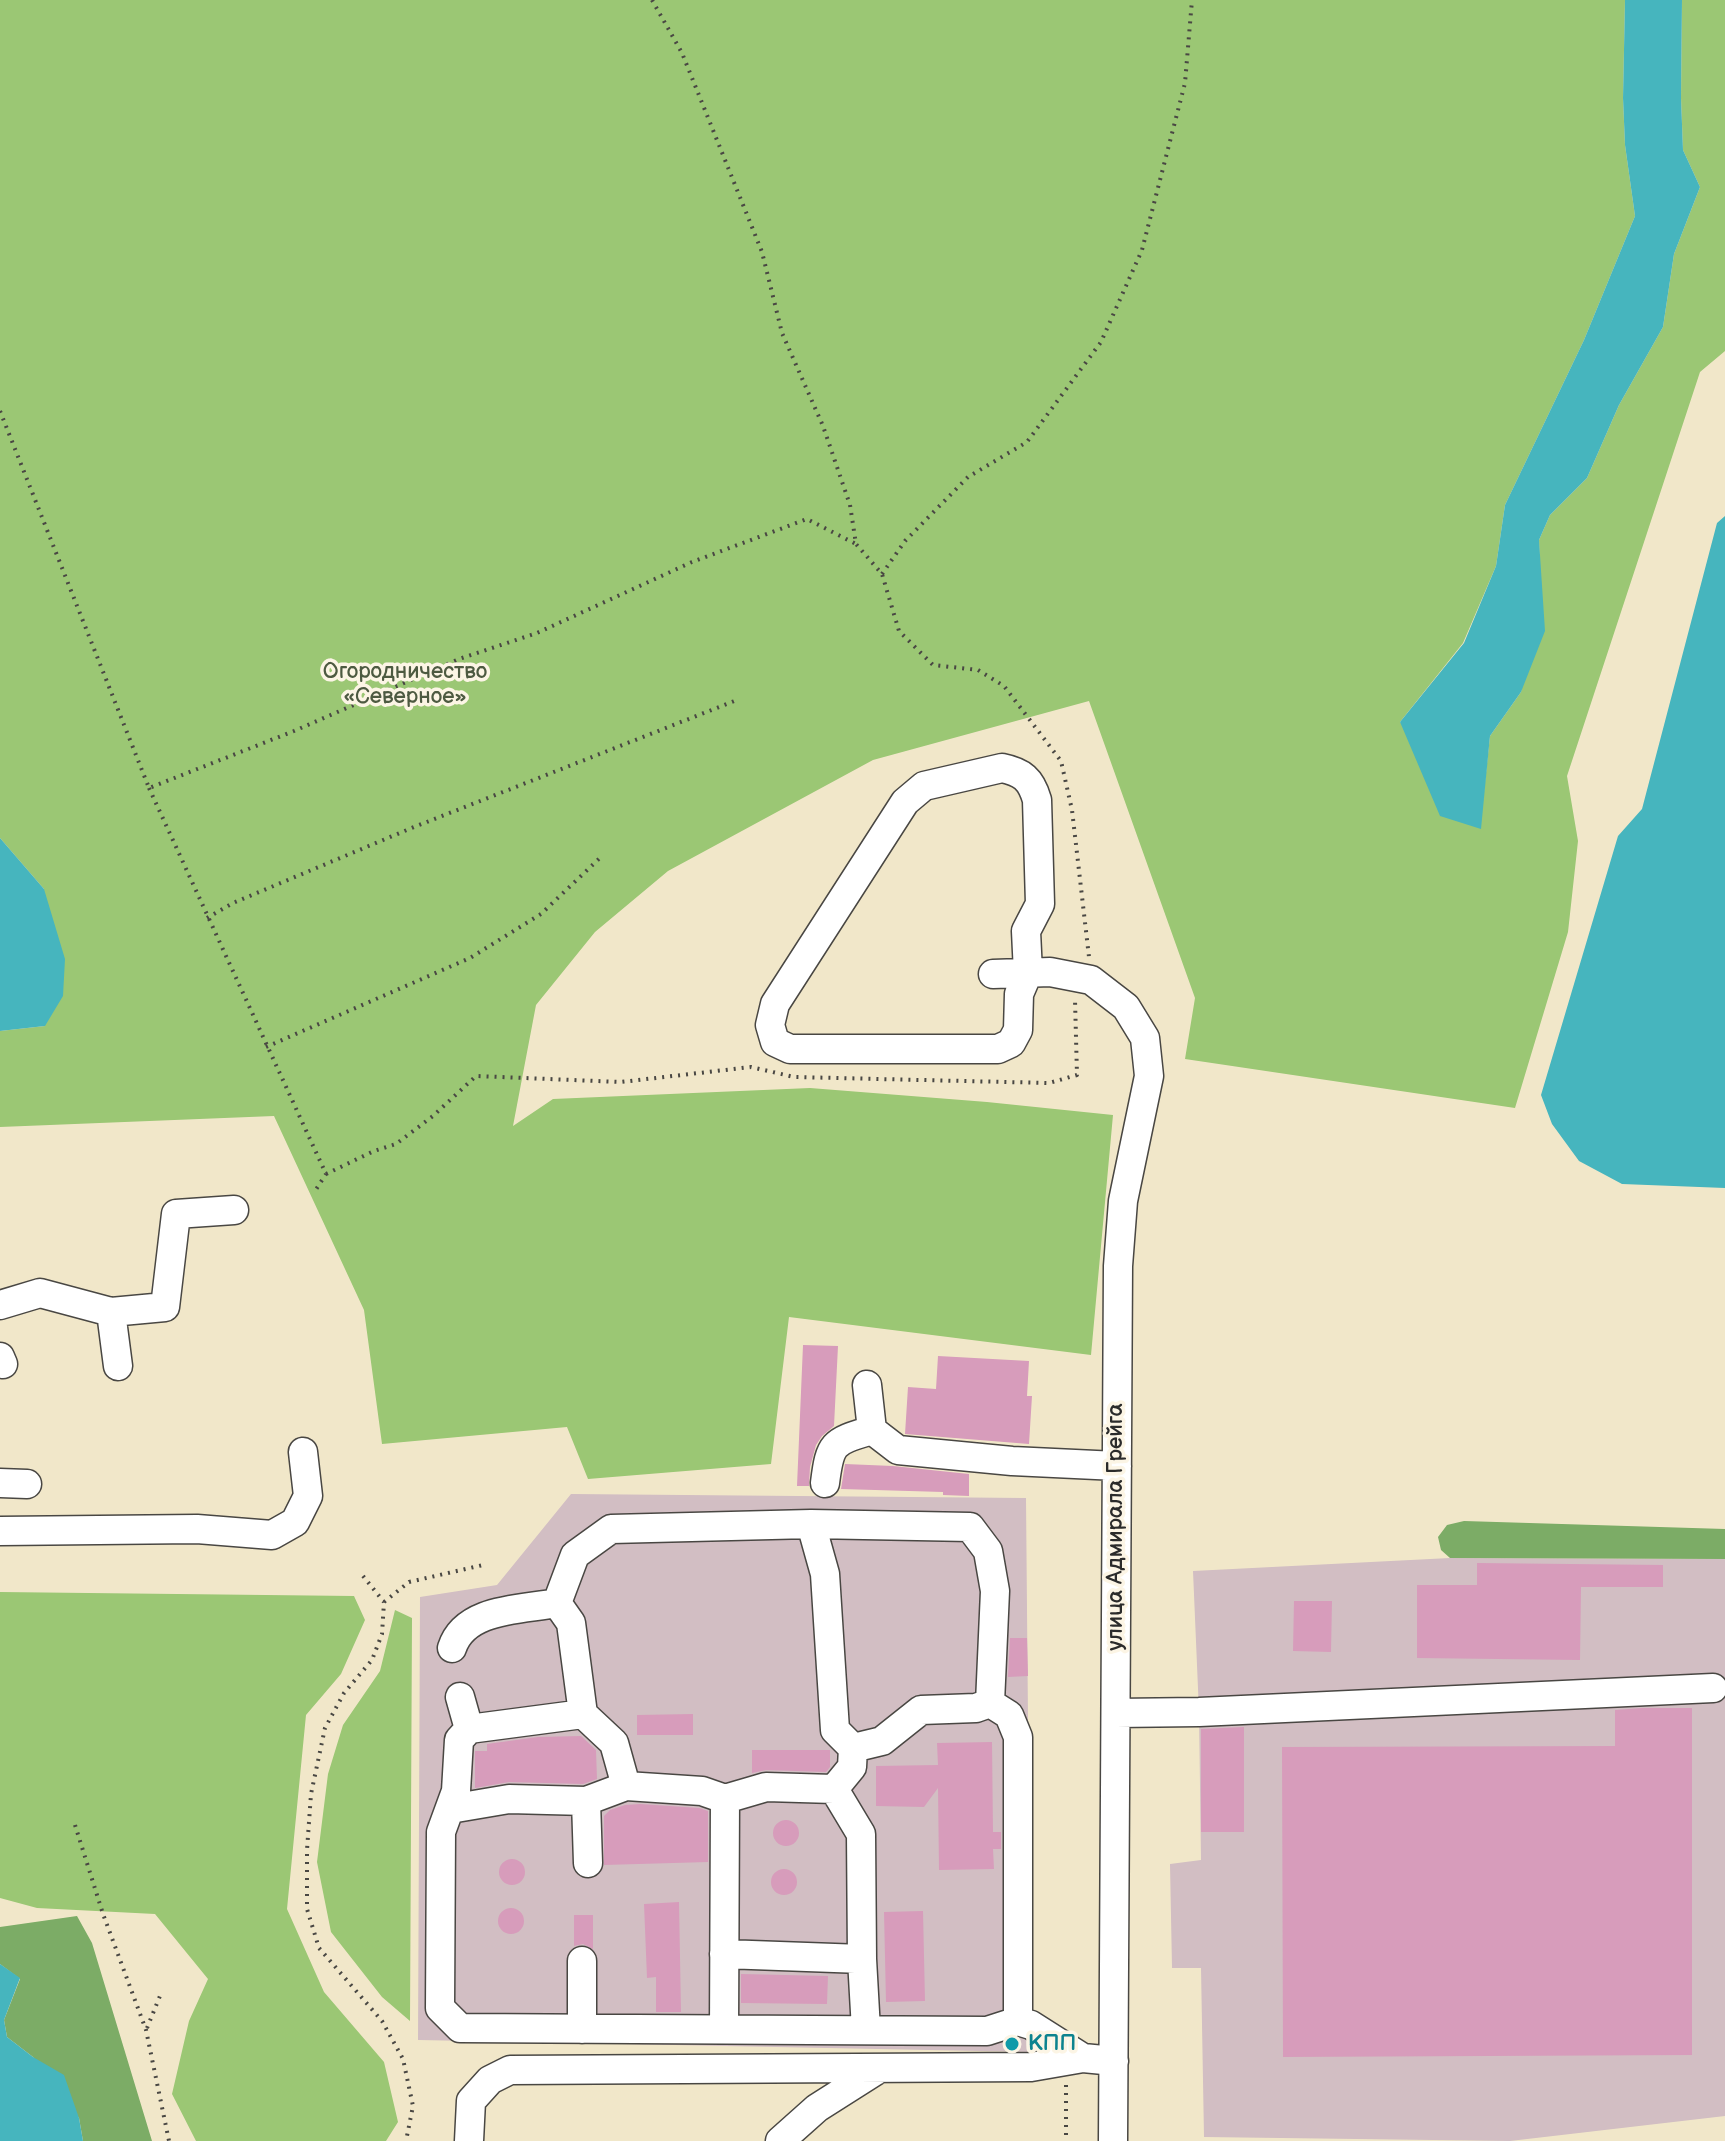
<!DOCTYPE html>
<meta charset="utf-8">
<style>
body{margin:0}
canvas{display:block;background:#f1e7c9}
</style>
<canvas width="1725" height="2141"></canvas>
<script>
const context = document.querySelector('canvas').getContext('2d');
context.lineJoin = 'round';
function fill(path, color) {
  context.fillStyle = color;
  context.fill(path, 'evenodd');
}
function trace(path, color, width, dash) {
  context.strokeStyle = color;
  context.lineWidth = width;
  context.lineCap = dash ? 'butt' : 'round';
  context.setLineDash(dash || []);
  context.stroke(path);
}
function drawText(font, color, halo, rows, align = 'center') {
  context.font = font + ' "Balsamiq Sans",sans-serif';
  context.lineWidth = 7;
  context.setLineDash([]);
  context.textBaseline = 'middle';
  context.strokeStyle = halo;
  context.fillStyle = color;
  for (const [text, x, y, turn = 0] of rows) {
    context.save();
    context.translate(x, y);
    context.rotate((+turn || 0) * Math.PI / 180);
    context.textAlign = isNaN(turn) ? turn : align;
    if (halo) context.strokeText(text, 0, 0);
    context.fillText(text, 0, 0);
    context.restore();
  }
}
fill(new Path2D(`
 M571,1494L1026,1498L1031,2052L418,2040L420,1597L497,1585Z
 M1450,1558L1725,1559V2116L1510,2141L1204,2137L1201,1968H1172L1170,1864L1201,1860L1199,1712L1193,1571Z`), '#d2bec3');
fill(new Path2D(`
 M0,0H1625L1623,98L1625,145L1635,216L1584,340L1505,505L1496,566L1463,643L1400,722L1480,828L1490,736L1521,692L1540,569L1539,540L1550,515L1587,478L1619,405L1663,327L1674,254L1700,187L1683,150L1681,98L1682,0H1725V351L1700,372L1567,776L1578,841L1568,932L1515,1108L1185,1059L1195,998L1089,701L873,760L668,871L595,932L536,1005L513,1126L553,1099L810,1088L987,1102L1113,1115L1091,1355L789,1317L771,1464L588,1479L567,1427L382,1444L364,1310L274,1116L0,1127V1031L45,1026L44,889L0,838Z
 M0,1592L354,1596L365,1620L341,1674L306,1715L287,1909L324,1992L384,2062L398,2122L386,2141H196L172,2094L189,2021L208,1979L155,1914L37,1908L0,1898Z
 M395,1610L412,1618L410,2021L382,1997L331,1932L317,1862L328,1774L343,1725L380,1671Z`), '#9bc774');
fill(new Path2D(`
 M1464,1521L1725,1529V1559L1450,1558L1441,1550L1438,1537L1447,1525Z
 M77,1916L92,1943L152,2141H83L79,2118L33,2057L7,2037L4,2020L20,1979L0,1964V1927Z`), '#7cac66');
fill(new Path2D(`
 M1625,0H1682L1681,98L1683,150L1700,187L1674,254L1663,327L1619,405L1587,478L1550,515L1539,540L1545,631L1521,692L1490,736L1481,829L1440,816L1400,722L1464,643L1496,566L1505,505L1584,340L1635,216L1625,145L1623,98Z
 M1725,516V1188L1622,1184L1579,1161L1552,1124L1541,1095L1618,836L1642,809L1717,523Z
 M0,838L44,889L65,959L63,996L45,1026L0,1031Z
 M0,1964L20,1978L4,2020L7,2037L33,2057L64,2075L79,2118L83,2141H0Z`), '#46b5be');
fill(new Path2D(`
 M803,1345L838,1346L834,1426L822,1436L816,1445L810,1467L809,1486H797Z
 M938,1356L1029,1361L1027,1396H1032L1029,1444L905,1434L908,1387L936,1389Z
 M845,1464L893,1466L969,1474V1496L943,1495V1492L841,1489Z
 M1477,1563L1663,1565V1587H1581L1580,1660L1417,1658V1585H1477Z
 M1294,1601H1332L1331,1652L1293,1651Z
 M1010,1638H1027L1028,1676L1008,1677Z
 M1642,1708H1692V2055L1283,2057L1282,1747L1615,1746V1710Z
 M693,1714V1735H637V1715Z
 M1244,1727V1832H1201V1729Z
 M581,1736L596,1750L597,1779L583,1784L509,1782L475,1788V1751H487V1744L538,1737Z
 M992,1742L993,1832H1001V1849H993L994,1869L939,1870L938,1788L924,1807L876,1806V1766L938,1765L937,1743Z
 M752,1750H830V1767L826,1772L766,1770L752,1773Z
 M640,1804L699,1808L708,1811V1862L604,1865V1816L610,1810L625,1805Z
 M773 1833a13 13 0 1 1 26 0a13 13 0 1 1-26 0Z
 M499 1872a13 13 0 1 1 26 0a13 13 0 1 1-26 0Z
 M771 1882a13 13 0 1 1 26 0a13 13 0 1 1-26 0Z
 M679,1902L681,2012H656V1977L647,1978L644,1904Z
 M498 1921a13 13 0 1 1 26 0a13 13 0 1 1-26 0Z
 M923,1911L925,2001L886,2002L884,1912Z
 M574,1915H593V1949L583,1944L574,1946Z
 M741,1974L828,1976L827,2004L741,2003Z`), '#d79cbb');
const minor = new Path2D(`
 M1002,768C1022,772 1031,779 1037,800L1040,904L1026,931L1028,973L1019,994L1018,1030L1011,1043L998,1049H790L775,1042L770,1025L775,1004L905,802L924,786Z
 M993,974L1050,972L1091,980L1126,1007L1145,1038L1149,1076L1123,1201L1118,1266L1113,2141
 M0,1305L40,1293L111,1312L165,1307L176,1214L234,1210
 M111,1312L118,1366
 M0,1357L3,1364
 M867,1385L872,1430L898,1450L1012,1461L1117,1466
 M0,1483L27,1484
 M825,1483C830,1442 833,1442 872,1430
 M811,1524L825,1574L835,1730L853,1748
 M0,1531L197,1529L272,1535L295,1522L308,1496L303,1452
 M557,1603L575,1555L611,1529L811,1524L970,1527L988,1551L995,1591L990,1703L1009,1715L1018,1737V2021
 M452,1648C465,1608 520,1610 557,1603L571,1623L583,1714L469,1729
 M460,1697L469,1729L459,1740L456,1791L441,1832L440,2008L460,2028L987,2031L1018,2021L1031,2025L1083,2058L1114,2061
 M1116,1713L1199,1712L1713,1688
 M583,1714L614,1743L626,1786L702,1791L725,1799L766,1787L834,1789L861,1834L862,1959L866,2030
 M834,1789L852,1767L853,1748L882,1741L921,1710L976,1708L990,1703
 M586,1801L588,1863
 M450,1809L509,1799L586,1801L626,1786
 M724,1954L862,1959
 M582,1961V2029
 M724,2029L725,1799
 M469,2141L471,2101L490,2080L510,2070L1031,2067L1083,2058
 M780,2141L817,2108L880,2068`);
trace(minor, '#494743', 31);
trace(new Path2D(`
 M652,0L682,53L762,252L782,333L823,426L850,505L856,544L882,574L899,631L933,665L978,670L1004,686L1061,761L1072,810L1089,957
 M0,411L149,788L294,731L459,659L537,633L692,562L807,519L856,544
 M882,574L905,541L968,477L1027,442L1101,342L1142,250L1185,83L1192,0
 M149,788L326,1174L315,1191
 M207,918L233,903L414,827L737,700
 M266,1047L470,958L541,914L603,855
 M326,1174L374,1151L396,1144L433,1116L476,1076L621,1082L751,1067L794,1077L1049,1083L1077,1075L1075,1000
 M363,1576L384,1602L382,1634L372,1660L344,1693L325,1728L311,1794L307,1850V1909L319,1948L382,2021L403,2059L413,2106L406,2141
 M384,1602L409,1582L483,1565
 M75,1825L103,1914L146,2030L169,2141
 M147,2028L162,1991
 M1066,2085V2141`), '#494743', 4, [2, 6]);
trace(minor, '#fff', 28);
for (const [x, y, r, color] of [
 [1012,2044,8,"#0f9aa8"]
]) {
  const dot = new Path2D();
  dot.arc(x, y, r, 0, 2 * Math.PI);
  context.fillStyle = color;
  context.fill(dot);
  trace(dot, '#fcf5e5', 3);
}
drawText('22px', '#4d5a41', '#fcf5e5', [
 ["Огородничество",405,672],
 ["«Северное»",405,697]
]);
drawText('22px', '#2b2b2b', '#fcf5e5', [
 ["улица Адмирала Грейга",1116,1527,-90]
]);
drawText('bold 22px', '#0d838f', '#fcf5e5', [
 ["КПП",1028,2044]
], 'left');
</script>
